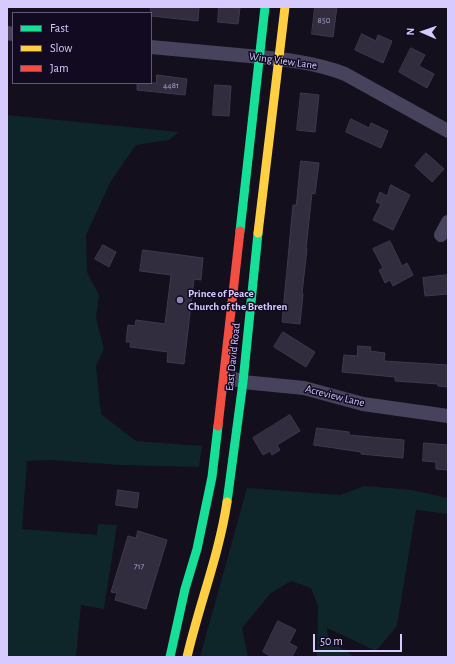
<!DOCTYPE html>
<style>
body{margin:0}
#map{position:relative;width:455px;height:664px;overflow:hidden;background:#130f1c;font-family:"Alegreya Sans",sans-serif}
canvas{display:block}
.frame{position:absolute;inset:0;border:8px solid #d6caff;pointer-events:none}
.legend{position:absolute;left:12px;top:12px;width:140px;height:72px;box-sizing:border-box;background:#110a21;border:1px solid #60577a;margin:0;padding:5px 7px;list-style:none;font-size:12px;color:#d6caff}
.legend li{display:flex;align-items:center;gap:8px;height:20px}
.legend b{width:20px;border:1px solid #60577a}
.north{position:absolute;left:403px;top:12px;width:40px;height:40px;-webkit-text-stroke:3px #110a21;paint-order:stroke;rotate:272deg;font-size:11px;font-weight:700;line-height:16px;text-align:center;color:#d6caff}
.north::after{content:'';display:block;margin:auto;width:14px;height:18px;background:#d6caff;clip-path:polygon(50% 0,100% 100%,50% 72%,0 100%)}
.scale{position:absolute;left:313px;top:634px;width:89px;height:18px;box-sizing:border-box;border:2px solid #d6caff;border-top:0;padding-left:5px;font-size:12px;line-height:14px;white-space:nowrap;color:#d6caff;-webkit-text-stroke:3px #110a21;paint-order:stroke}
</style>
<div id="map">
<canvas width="455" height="664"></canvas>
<div class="frame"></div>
<ul class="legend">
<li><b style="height:5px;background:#16e098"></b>Fast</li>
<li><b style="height:5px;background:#ffcf43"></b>Slow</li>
<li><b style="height:5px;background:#f24e42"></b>Jam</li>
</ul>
<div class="north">N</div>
<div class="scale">50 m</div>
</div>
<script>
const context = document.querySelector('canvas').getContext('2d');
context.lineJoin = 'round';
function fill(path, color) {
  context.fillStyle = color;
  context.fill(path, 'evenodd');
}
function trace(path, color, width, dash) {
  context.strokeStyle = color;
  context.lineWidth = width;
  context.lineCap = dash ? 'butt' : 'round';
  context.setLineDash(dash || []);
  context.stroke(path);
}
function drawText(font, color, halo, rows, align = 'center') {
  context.font = font + ' "Alegreya Sans",sans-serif';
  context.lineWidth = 3;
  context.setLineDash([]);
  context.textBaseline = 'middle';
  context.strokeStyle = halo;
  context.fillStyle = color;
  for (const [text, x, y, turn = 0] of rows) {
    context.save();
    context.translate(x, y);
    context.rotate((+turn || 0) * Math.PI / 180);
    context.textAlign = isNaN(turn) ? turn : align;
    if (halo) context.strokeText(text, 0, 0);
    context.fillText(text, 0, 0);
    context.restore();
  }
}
fill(new Path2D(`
 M7,115L179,132L169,140L136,145L111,181L86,235L87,272L99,295L96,318L104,349L96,366L101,414L136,441L202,446L199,467L121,465L50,460L27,461L22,529L97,535L98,524L117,525L104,609L81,605L76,657H7Z
 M365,486L412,490L448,498V514L416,510L397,626L376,651L327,628L328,639L355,657H316L317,653L318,606L311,588L291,581L271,593L242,628L248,657H200L247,488L340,495Z`), '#0e2529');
const building = new Path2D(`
 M151,7H199L198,21L151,16Z
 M219,7L240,8L238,24L218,22Z
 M315,7H337L333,37L312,34Z
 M362,34L376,41L378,35L392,41L383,63L355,50Z
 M411,48L425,55L419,66L434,74L427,88L399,72Z
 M157,75L187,79L185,95L137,90V83H156Z
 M215,85L231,86L229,116L213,115Z
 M301,93L319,95L315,132L297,130Z
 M351,119L369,128L371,123L388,131L381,148L346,132Z
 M426,153L444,169L432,182L415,166Z
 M301,161L319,163L315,194L312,193L306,249H307L302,293L303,294L300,324L282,322L293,205H296Z
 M391,185L410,195L393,230L373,220L381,204L376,202L380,192L387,196Z
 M390,241L402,266L407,263L413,275L393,286L390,280L385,283L379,270L383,268L373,249Z
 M103,245L116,252L109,267L95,259Z
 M143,250L203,258L201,280L194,279L184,364L167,362L168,352L130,347L131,342H126L128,325L135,326L136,320L165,324L171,275L140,271Z
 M448,275V294L425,296L423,278Z
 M283,332L315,352L306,367L274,347Z
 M358,346L371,347L370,351L385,353L384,361L448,365V387L438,386V384L395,381V377L342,372L344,355L357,356Z
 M290,415L300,431L277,445L280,450L272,455L270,451L263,455L253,438Z
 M317,428L349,432V435L404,440L403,458L361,454V452L314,445Z
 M424,443L448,445V470L436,469V462L423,461Z
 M118,490L139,493L137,508L116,505Z
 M138,531L167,540L146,609L115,600L117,593L111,592L128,536L136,538Z
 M278,621L296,630L289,643L297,647L292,657H272L263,652Z`);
fill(building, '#312c3e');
trace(building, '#403851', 1);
trace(new Path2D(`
 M7,33L13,34
 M151,47C184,50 216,53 249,56C282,59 314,62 345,74L448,131
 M441,235L448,222
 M235,379L243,382L304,388L363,404L448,416`), '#47435d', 14);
trace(new Path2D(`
 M240,231L265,7
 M227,502L243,382L258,233
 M170,657L185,589L197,549L212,477L218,426`), '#16e098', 9);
trace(new Path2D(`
 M258,233L285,7
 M187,657C199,605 219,555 227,502`), '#ffcf43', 9);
trace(new Path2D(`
 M218,426L240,231`), '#f24e42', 9);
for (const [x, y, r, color] of [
 [180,300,4,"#9289b0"]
]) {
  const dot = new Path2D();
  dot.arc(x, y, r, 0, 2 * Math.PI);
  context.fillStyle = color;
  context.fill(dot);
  trace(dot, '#110a21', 1.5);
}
drawText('9px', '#ada2cf', null, [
 ["850",324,20],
 ["4481",171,85],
 ["717",139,566]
]);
drawText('11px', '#d6caff', '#110a21', [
 ["Wing View Lane",283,61,8],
 ["East David Road",233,357,-84],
 ["Acreview Lane",335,396,14]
]);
drawText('bold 11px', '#d6caff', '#110a21', [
 ["Prince of Peace",188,294],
 ["Church of the Brethren",188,307]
], 'left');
</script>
